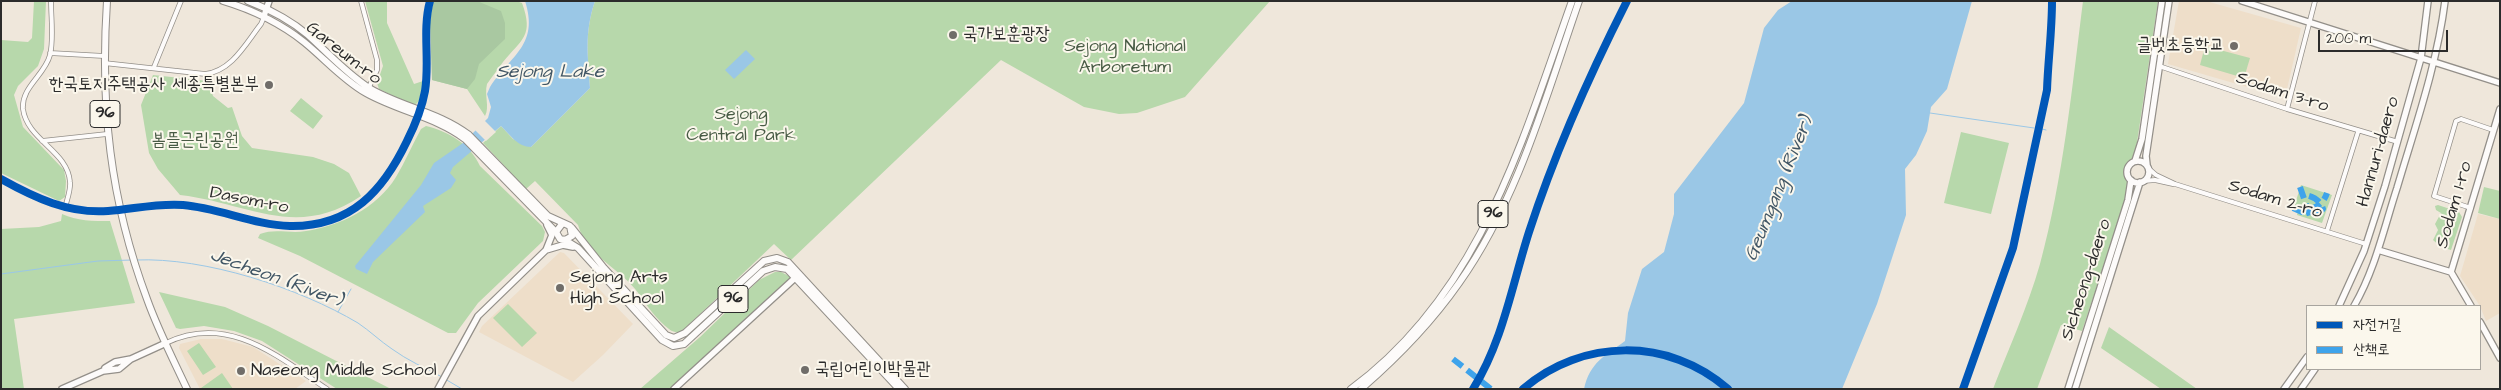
<!DOCTYPE html>
<meta charset="utf-8">
<style>
body{margin:0}
#map{position:relative;width:2501px;height:390px;overflow:hidden;background:#efe7db;font-family:"Architects Daughter","Poor Story",sans-serif}
canvas{display:block}
.frame{position:absolute;inset:0;border:2px solid #2b2b2b;pointer-events:none}
.legend{position:absolute;left:2306px;top:305px;width:175px;height:65px;box-sizing:border-box;background:#fbf7ec;border:1px solid #a8a59f;margin:0;padding:6px 9px;list-style:none;font-size:15px;color:#2b2b2b}
.legend li{display:flex;align-items:center;gap:10px;height:25px}
.legend b{width:25px;border:1px solid #a8a59f}
.scale{position:absolute;left:2318px;top:30px;width:130px;height:22px;box-sizing:border-box;border:2px solid #2b2b2b;border-top:0;padding-left:6px;font-size:15px;line-height:18px;white-space:nowrap;color:#2b2b2b;-webkit-text-stroke:4px #fbf7ec;paint-order:stroke}
</style>
<div id="map">
<canvas width="2501" height="390"></canvas>
<div class="frame"></div>
<ul class="legend">
<li><b style="height:6px;background:#0057b8"></b>자전거길</li>
<li><b style="height:6px;background:#3ea3eb"></b>산책로</li>
</ul>
<div class="scale">200 m</div>
</div>
<script>
const context = document.querySelector('canvas').getContext('2d');
context.lineJoin = 'round';
function fill(path, color) {
  context.fillStyle = color;
  context.fill(path, 'evenodd');
}
function trace(path, color, width, dash) {
  context.strokeStyle = color;
  context.lineWidth = width;
  context.lineCap = dash ? 'butt' : 'round';
  context.setLineDash(dash || []);
  context.stroke(path);
}
function drawText(font, color, halo, rows, align = 'center') {
  context.font = font + ' "Architects Daughter","Poor Story",sans-serif';
  context.lineWidth = 4;
  context.setLineDash([]);
  context.textBaseline = 'middle';
  context.strokeStyle = halo;
  context.fillStyle = color;
  for (const [text, x, y, turn = 0] of rows) {
    context.save();
    context.translate(x, y);
    context.rotate((+turn || 0) * Math.PI / 180);
    context.textAlign = isNaN(turn) ? turn : align;
    if (halo) context.strokeText(text, 0, 0);
    context.fillText(text, 0, 0);
    context.restore();
  }
}
fill(new Path2D(`
 M2179,1H2206L2301,28L2285,98L2168,64Z
 M2478,214L2500,219V313L2486,321L2480,306L2460,276Z
 M560,252L564,253L633,324L603,355L573,382L479,332L482,326Z
 M201,339H222L253,347L306,381L295,389H200L179,348L180,344Z`), '#eedec9');
fill(new Path2D(`
 M34,1H46L44,49L38,66L18,86L14,95L23,127L64,170L66,181L65,197L59,201L1,173V40L28,42L32,38Z
 M365,1H387V23L414,84L423,81L419,101L414,106L379,89L377,83L383,66Z
 M436,1H516L522,3C534,36 522,39 503,62C498,69 492,77 487,84C484,95 490,107 485,116L467,89L432,80L431,11Z
 M595,1H1270L1185,97L1137,113L1119,114L1084,107L1001,60L791,260L774,244L680,333C676,332 672,332 669,329C657,320 647,306 639,294C621,268 587,257 578,225L535,181L526,189L483,143L501,126L513,139L531,147L590,88C588,55 584,34 595,1Z
 M2083,1H2158L2135,156L2127,163L2124,171L2128,184V192L2082,331L2061,325L2037,389H1993C2009,348 2028,306 2040,264C2063,179 2072,89 2083,1Z
 M2205,46L2250,58L2244,78L2200,65Z
 M153,75L208,81L213,96L228,108L232,107L242,136L252,148L313,157L334,164L349,173L361,196C296,240 249,203 180,195L158,169L149,153L141,105Z
 M301,98L323,116L313,129L290,111Z
 M426,126C448,131 471,145 480,166L542,226L545,232L543,241L478,303L456,333H448L300,256L258,238L260,234C275,228 290,234 306,231C340,226 377,208 396,177C405,162 412,145 421,129Z
 M1961,132L2009,143L1991,214L1944,203Z
 M2301,185L2332,195L2322,223L2297,215L2299,208L2294,207Z
 M2484,187L2500,191V219L2478,213Z
 M2438,205L2459,212L2462,217L2451,250L2441,247L2433,240L2438,230L2435,224L2441,213L2436,210L2435,206Z
 M62,214C77,221 93,221 110,221L135,303L14,319L24,389H1V229L39,227L61,221Z
 M775,272H781L791,277L672,389H640L700,337L759,280Z
 M159,292L225,307L268,326L391,389H337L262,341L234,331L204,326L180,329L176,328Z
 M508,304L537,333L522,347L493,318Z
 M2109,327L2197,389H2161L2101,348Z
 M199,343L216,367L203,375L187,351Z
 M222,373L233,389H201V388Z`), '#b7d8ab');
fill(new Path2D(`
 M433,1H477L501,11L505,23V39L479,64L475,79L467,89L432,80L430,23Z`), '#a9c8a1');
fill(new Path2D(`
 M525,1H595C584,34 588,55 590,88L531,147C518,147 510,135 501,126L453,167L450,173L456,180L451,188L423,206L425,212L373,262L367,274L356,269L355,266L421,185L434,163L463,143L488,118L491,107L487,94L490,87C512,54 539,45 525,1Z
 M1792,1H1972L1947,89L1931,107L1927,131L1916,155L1905,169L1906,215L1877,304L1842,389H1584C1590,362 1605,356 1625,341L1628,313L1642,269L1664,252L1674,214V194L1744,103L1764,28L1778,10Z
 M746,50L755,59L734,79L725,70Z`), '#9ac7e6');
fill(new Path2D(`
 M484,120L496,132L486,141L475,130Z`), '#efe7db');
trace(new Path2D(`
 M1930,113L2034,128
 M2042,129L2046,130
 M136,260C205,257 299,288 358,323C370,331 380,341 392,349C407,360 425,368 442,377
 M1,274L98,261L132,260
 M338,312L351,289
 M445,379L462,389`), '#9ac7e6', 1);
const street = new Path2D(`
 M51,1C51,18 54,39 50,55C45,75 21,87 23,109C27,140 68,151 70,182C71,190 67,199 65,208
 M361,1L377,60V70L369,87
 M50,53L104,56
 M104,63L205,74C232,71 246,43 261,24L264,17
 M2159,66L2287,109L2398,142
 M154,67L181,1
 M2287,109L2315,1
 M42,141L107,134
 M2148,168L2156,175L2175,184L2366,244
 M1,179C35,198 69,214 108,211C134,209 157,203 183,205C219,208 254,225 290,226C351,227 383,191 407,141C415,125 422,108 425,91C430,61 422,30 430,1
 M2143,181L2155,180L2173,184
 M2471,208L2434,196L2456,121L2461,119L2493,130
 M2327,231L2358,132
 M166,343C228,313 277,356 327,389`);
const secondary = new Path2D(`
 M2242,1L2500,83
 M264,16L269,1
 M2135,161L2142,139L2162,1
 M2127 172a11 11 0 1 1 22 0a11 11 0 1 1-22 0Z
 M2147,165L2146,156L2169,1
 M546,250L563,245L573,247
 M2378,250L2451,272
 M2339,306L2364,251L2385,186L2421,58L2428,1
 M2354,306C2375,270 2384,228 2397,188C2415,127 2437,65 2445,1
 M2471,306L2451,272L2500,109
 M2480,322L2500,358
 M105,368L115,362L131,359
 M62,389L103,371L119,369L131,359L166,343
 M438,389L478,316L546,250L552,235L547,225
 M674,389L795,278
 M2068,389L2128,200L2131,180
 M2075,389L2140,182
 M2284,389L2307,357
 M2301,389L2315,369`);
const primary = new Path2D(`
 M107,1C100,106 110,200 147,299C158,330 173,359 187,389
 M223,1C253,10 280,23 304,42C325,59 343,80 366,93C398,111 436,117 465,139L556,232
 M248,1C269,9 290,20 308,35C328,53 346,73 369,88C401,107 439,112 469,135L548,216L570,226L572,236L565,240L560,239L556,232L562,224
 M572,228L604,268L666,335L674,338L685,333L764,261L777,258L788,262L905,389
 M565,240L578,248L662,340L673,346L684,344L763,271L775,267L787,269L899,389
 M1351,389C1480,294 1521,144 1572,1
 M1361,389C1398,357 1431,323 1459,283C1518,200 1546,96 1579,1`);
trace(street, '#938f89', 5.5);
trace(secondary, '#938f89', 8);
trace(primary, '#938f89', 8);
trace(street, '#fdfbfa', 4);
trace(secondary, '#fdfbfa', 5.5);
trace(primary, '#fdfbfa', 6);
trace(new Path2D(`
 M2300,187L2310,216L2318,214L2323,209C2321,201 2313,196 2305,195
 M2293,208L2302,212C2314,209 2323,205 2327,193
 M1453,359L1491,389`), '#3ea3eb', 6, [12, 6]);
trace(new Path2D(`
 M1,179C35,198 69,214 108,211C134,209 157,203 183,205C219,208 254,225 290,226C351,227 383,191 407,141C415,125 422,108 425,91C430,61 422,30 430,1
 M1473,389C1503,341 1512,285 1529,232C1555,152 1589,76 1627,1
 M1523,389C1582,338 1669,337 1728,389
 M1963,389L2013,248L2047,90C2048,61 2052,31 2052,1`), '#0057b8', 8);
for (const [x, y, r, color] of [
 [953,35,5,"#706d69"],
 [2234,46,5,"#706d69"],
 [269,85,5,"#706d69"],
 [560,288,5,"#706d69"],
 [805,370,5,"#706d69"],
 [241,371,5,"#706d69"]
]) {
  const dot = new Path2D();
  dot.arc(x, y, r, 0, 2 * Math.PI);
  context.fillStyle = color;
  context.fill(dot);
  trace(dot, '#fbf7ec', 2);
}
for (const [x, y, w] of [
 [105,114,30],
 [1493,214,30],
 [733,299,30]
]) {
  const box = new Path2D();
  box.roundRect(x - w / 2, y - 13.5, w, 27, 4);
  context.fillStyle = '#fbf7ec';
  context.fill(box);
  trace(box, '#2b2b2b', 1);
}
drawText('bold 16px', '#2b2b2b', null, [
 ["96",105,114],
 ["96",1493,214],
 ["96",733,299]
]);
drawText('18px', '#2b2b2b', '#fbf7ec', [
 ["국가보훈광장",963,35],
 ["글벗초등학교",2224,46,"right"],
 ["한국토지주택공사 세종특별본부",259,85,"right"],
 ["Sejong Arts",570,278],
 ["High School",570,299],
 ["국립어린이박물관",815,370],
 ["Naseong Middle School",251,371]
], 'left');
drawText('18px', '#485b45', '#fbf7ec', [
 ["Sejong National",1125,47],
 ["Arboretum",1125,68],
 ["Sejong",741,115],
 ["Central Park",741,136],
 ["봄뜰근린공원",195,141]
]);
drawText('18px', '#2b2b2b', '#fbf7ec', [
 ["Gareum-ro",343,54,38],
 ["Sodam 3-ro",2282,93,18],
 ["Hannuri-daero",2379,152,-74],
 ["Sodam 2-ro",2275,200,17],
 ["Dasom-ro",249,201,11],
 ["Sodam 1-ro",2455,205,-74],
 ["Sicheong-daero",2087,280,-72]
]);
drawText('italic 19px', '#415665', '#fbf7ec', [
 ["Sejong Lake",550,73],
 ["Geumgang (River)",1780,189,-68],
 ["Jecheon (River)",276,279,20]
]);
</script>
